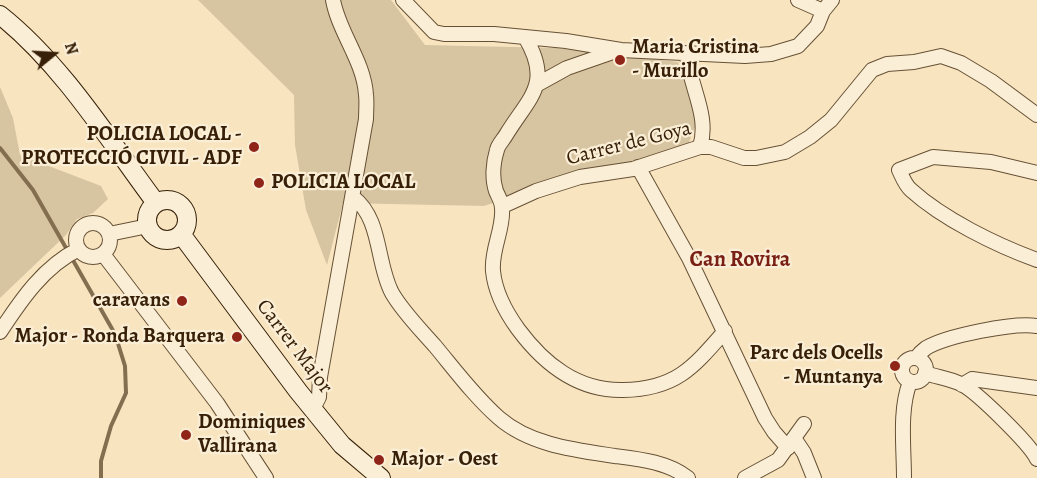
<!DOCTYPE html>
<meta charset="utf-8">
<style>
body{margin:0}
#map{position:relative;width:1037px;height:478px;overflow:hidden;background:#f8e5c0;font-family:Alegreya,serif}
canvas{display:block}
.north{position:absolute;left:24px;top:24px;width:60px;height:60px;-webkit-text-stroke:4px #faeed6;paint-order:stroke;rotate:72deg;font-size:16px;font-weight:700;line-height:24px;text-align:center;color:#372007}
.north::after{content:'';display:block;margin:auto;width:21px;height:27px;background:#372007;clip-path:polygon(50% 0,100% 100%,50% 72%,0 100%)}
</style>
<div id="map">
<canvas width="1037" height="478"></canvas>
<div class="north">N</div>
</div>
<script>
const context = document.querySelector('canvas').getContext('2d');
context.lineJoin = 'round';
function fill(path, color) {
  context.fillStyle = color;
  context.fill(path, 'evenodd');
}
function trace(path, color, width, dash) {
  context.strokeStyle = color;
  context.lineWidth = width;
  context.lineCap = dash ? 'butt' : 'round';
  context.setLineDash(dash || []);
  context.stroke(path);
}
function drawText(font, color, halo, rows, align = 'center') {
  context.font = font + ' Alegreya,serif';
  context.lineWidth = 4.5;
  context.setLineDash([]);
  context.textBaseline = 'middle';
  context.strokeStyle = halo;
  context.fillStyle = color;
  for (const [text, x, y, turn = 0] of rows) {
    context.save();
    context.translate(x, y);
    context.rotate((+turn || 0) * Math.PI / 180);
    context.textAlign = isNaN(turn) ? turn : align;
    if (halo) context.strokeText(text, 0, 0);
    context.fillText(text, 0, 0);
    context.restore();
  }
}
fill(new Path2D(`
 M198,0H391L425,45L557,48L678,62L697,122L687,147L640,167L584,172L484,206L343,203L327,265L306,210L295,145L294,95Z
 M0,87L13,118L20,155L101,186L108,199L93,213L77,219L66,235L0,298Z`), '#d7c4a1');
trace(new Path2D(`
 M0,148L33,190L115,334L125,366L126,393L111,426L101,461V478`), '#836e50', 4);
const street = new Path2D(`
 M403,0L434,32L444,34H494L566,41L621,50L745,56L771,54L798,46L817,26L823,11L832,0
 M798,0L823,11
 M525,37C553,84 529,97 506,135C503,140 498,145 497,150C493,163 492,179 496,191C498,196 502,202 502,208C504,229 491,249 493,271C495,292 505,311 518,329C544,364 577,391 623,390C675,389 692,369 725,331
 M687,54C689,86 710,115 700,147
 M538,84L567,68L616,51
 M638,167L689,258L765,418L774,432L788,448
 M1037,173L991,162L933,157L899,170C902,176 905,185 911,190C943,219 996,245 1037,260
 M353,197C382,219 376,263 392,293C403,312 420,329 435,346C455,370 475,397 499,418C530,445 575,450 615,456C639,459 668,462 688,478
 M503,206L536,191L580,177L633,169L700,147H711L744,158H756L785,152L810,137L831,120L872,70L887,64L914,62L941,56L961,63L991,81L1037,115
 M76 240a17 17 0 1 1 34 0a17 17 0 1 1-34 0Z
 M109,234L148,226
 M103,254L217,403L266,478
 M0,332C21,300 44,266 79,249
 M916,358C919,354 922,351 926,348C946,336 1014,322 1037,326
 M902 370a12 12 0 1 1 24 0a12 12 0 1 1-24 0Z
 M925,373C937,377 950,379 961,384C976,391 1030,444 1037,459
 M962,385L972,379L1037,388
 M313,409L319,397L320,377L366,119C366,111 367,102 366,95C364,61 339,33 333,0
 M794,438L804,453L814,478
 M745,478L778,460L804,424
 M904,478C904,447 899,410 910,382`);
const secondary = new Path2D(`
 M0,15C62,64 109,140 156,203
 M147 220a20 20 0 1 1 40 0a20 20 0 1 1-40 0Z
 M181,234L298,391L342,445L381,478`);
trace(street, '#675135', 16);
trace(secondary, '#372007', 20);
trace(street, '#faeed6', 14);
trace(secondary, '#faeed6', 18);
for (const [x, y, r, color] of [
 [620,60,6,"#8f2418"],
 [254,147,6,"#8f2418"],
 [259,183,6,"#8f2418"],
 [182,301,6,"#8f2418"],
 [237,337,6,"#8f2418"],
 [895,366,6,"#8f2418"],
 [186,435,6,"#8f2418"],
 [379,460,6,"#8f2418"]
]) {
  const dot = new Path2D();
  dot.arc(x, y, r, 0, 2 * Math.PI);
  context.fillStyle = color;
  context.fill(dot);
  trace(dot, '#faeed6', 2);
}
drawText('bold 21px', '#372007', '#faeed6', [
 ["Maria Cristina",632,48],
 ["- Murillo",632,72],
 ["POLICIA LOCAL -",242,135,"right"],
 ["PROTECCIÓ CIVIL - ADF",242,159,"right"],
 ["POLICIA LOCAL",271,183],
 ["caravans",170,301,"right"],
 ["Major - Ronda Barquera",225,337,"right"],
 ["Parc dels Ocells",883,354,"right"],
 ["- Muntanya",883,378,"right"],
 ["Dominiques",198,423],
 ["Vallirana",198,447],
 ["Major - Oest",391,460]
], 'left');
drawText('21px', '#372007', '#faeed6', [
 ["Carrer de Goya",629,144,-14],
 ["Carrer Major",294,347,53]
]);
drawText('bold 22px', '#7a1f14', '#faeed6', [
 ["Can Rovira",740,261]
]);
</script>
